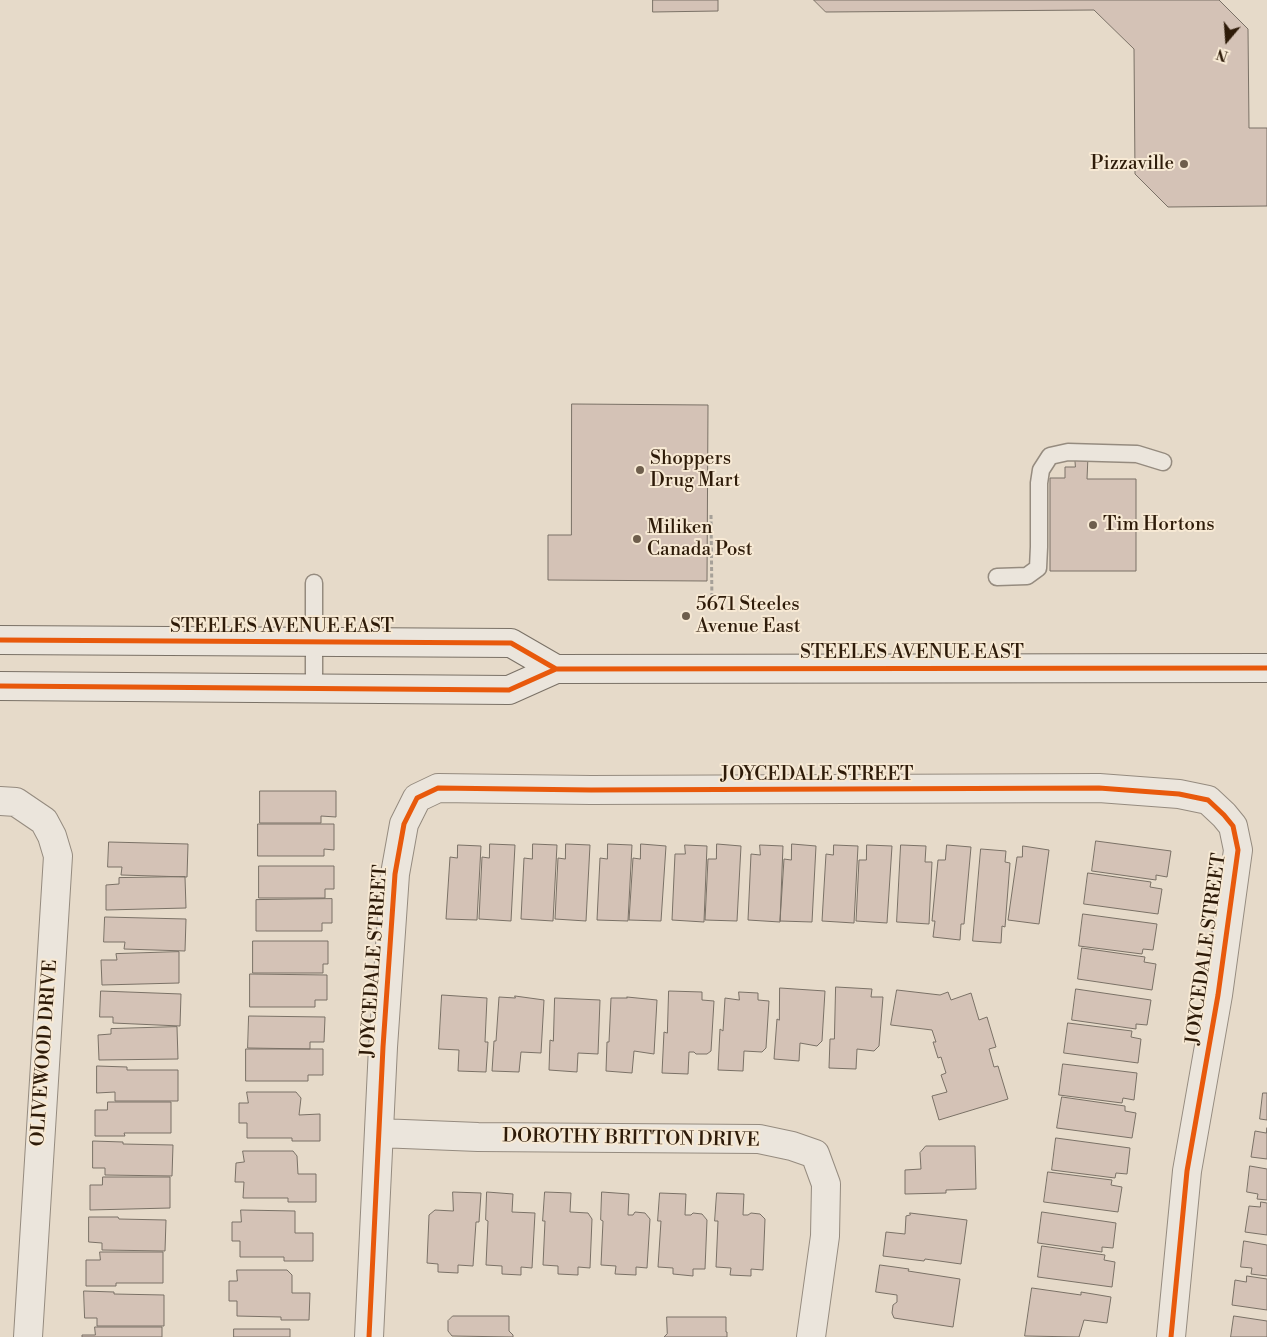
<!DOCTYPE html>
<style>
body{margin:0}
#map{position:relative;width:1267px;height:1337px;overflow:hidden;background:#e6dac9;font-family:"Libre Bodoni",serif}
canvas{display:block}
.north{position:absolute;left:1202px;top:15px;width:50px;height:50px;-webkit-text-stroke:4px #f7e9d4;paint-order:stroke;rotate:198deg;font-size:14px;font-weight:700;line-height:20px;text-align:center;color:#2e1b09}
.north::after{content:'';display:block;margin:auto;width:18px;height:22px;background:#2e1b09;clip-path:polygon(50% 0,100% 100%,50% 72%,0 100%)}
</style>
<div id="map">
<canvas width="1267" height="1337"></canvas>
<div class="north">N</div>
</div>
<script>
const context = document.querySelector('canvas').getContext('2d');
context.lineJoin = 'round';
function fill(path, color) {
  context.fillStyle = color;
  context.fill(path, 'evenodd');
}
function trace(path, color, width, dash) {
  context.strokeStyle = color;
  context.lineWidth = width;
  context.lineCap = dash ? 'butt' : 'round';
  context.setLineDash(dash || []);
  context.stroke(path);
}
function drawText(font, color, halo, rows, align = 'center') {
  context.font = font + ' "Libre Bodoni",serif';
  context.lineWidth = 4;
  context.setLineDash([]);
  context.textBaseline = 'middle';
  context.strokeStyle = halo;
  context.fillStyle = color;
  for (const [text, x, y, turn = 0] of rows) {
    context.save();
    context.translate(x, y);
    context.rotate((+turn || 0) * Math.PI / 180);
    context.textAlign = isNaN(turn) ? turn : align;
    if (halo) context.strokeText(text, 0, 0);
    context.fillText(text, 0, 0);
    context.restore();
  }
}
const building = new Path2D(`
 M653,0H718V11L653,12Z
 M814,0H1219L1248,29L1249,128H1267V206L1168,207L1135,174L1134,49L1094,10L826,12Z
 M572,404L708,405L707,581L548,580V535H571Z
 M1075,456H1088L1087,479H1136V571H1050V478H1065V467H1075Z
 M260,791H336V817L321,816V823H260Z
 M258,824H334V850L324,849V856H258Z
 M1096,841L1171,851L1167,877L1156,875V880L1092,871Z
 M109,842L188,844L187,877L121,875L122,867H108Z
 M490,844L515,845L511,921L479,919L482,857L489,858Z
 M533,844L557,845L553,921L521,919L524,858L532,859Z
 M566,844L590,845L586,921L555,919L558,858L565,859Z
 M608,844L632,845L628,921L597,920L600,858L607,859Z
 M641,844L666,846L661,921L629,920L633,858L640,859Z
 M717,844L741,846L737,921L705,920L708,859H716Z
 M792,844L816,846L812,922L780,921L784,859L791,860Z
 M458,845L481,846L477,920L446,919L450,857L457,858Z
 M685,845L707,846L704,922L672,920L675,854H685Z
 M760,845L783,846L780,922L748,920L751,854L760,855Z
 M834,845L858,846L854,923L822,921L826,854L833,855Z
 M867,845L892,846L887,923L856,921L859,860H866Z
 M901,845L926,846L925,862H932L929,924L897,922Z
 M947,845L971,847L964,924H961L960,940L933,937L935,921H932L938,860H945Z
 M1023,846L1049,850L1039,924L1008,920L1017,857H1022Z
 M981,849L1006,851L1005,862L1010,863L1005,927L1002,926L1001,943L973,941Z
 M259,866H334V889H325V898H259Z
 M1088,873L1151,882L1150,887L1162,889L1158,914L1084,904Z
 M185,877L186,908L106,910V885L119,884V878Z
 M332,899V923H322V931H256V900Z
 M1083,914L1157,924L1153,950L1143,949L1142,954L1079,946Z
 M105,917L186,919L185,951L124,949L125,942H104Z
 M253,941H328V964H323V973H253Z
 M1082,948L1145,957L1144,962L1156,964L1152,990L1078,979Z
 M179,952V983L102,985L101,960H117L116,954Z
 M250,974L327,975V1000H315V1007H250Z
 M836,987L872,989L871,997H883L879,1046L874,1051L857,1049L856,1069L829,1068L830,1039H834Z
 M780,988L825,991L822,1041L817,1046L800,1043L799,1061L774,1059L777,1019L779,1020Z
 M1076,989L1151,1000L1147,1025L1136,1024V1029L1072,1020Z
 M897,990L940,995L948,992L951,1000L971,993L979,1020L987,1017L996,1047L989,1049L994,1067L998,1066L1008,1099L939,1120L932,1096L947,1092L941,1075L946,1073L941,1057L938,1058L933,1042H936L932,1030L891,1025Z
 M101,991L181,994L180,1026L113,1023V1017H100Z
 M669,991L702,992V1000L714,1001L711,1051L707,1054H696L694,1052H689L688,1074L662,1073L664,1032L667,1033Z
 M739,992L758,993V1000L769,1001L766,1048L762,1052L744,1051L743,1071L718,1070L720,1029L723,1031L725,998L739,1000Z
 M442,995L487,998L485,1042H488L486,1072L458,1071L459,1050L439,1049Z
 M515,996L544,1000L541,1053L521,1052L519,1072L492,1071L494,1041H496L499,997L515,998Z
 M627,997L657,1000L654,1054L634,1051L632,1073L606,1071L607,1042H609L611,998H627Z
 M555,998L600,1000L598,1054L578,1053L577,1072L549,1070L550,1040L553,1041Z
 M249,1016L325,1017L324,1042H310V1049L248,1048Z
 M1068,1023L1132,1031L1131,1037L1141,1039L1138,1063L1064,1053Z
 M177,1027L178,1059L99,1060L98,1035L111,1034V1029Z
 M246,1049H323V1075H308V1081H246Z
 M1063,1064L1137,1073L1134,1100L1123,1098L1122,1103L1059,1095Z
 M97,1066L127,1067V1070H178V1101H115V1092L97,1093Z
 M247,1092H296L301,1098L299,1115L320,1114V1141H292V1138H247V1123H239V1103H248Z
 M1263,1093H1267V1120L1260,1119Z
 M1062,1097L1125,1106V1111L1136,1113L1132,1138L1057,1128Z
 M108,1102H171V1133H124L125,1136H95V1110H107Z
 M1267,1128V1159L1251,1157L1255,1131L1266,1133Z
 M1056,1138L1130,1148L1127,1174L1116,1173L1115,1178L1052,1170Z
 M93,1141L123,1142V1144L173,1145L172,1176L105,1175V1168H93Z
 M926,1146H975L976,1189L946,1190V1193L905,1194V1170L921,1169L920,1153Z
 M243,1151H293L297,1156L298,1174H316V1202H288V1198H243L244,1182H235L236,1163L244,1162Z
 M1250,1166L1267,1169V1200L1257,1199L1258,1194L1247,1192Z
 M1048,1172L1112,1180L1111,1185L1122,1187L1118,1212L1044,1202Z
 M103,1177H170V1208L90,1210V1185H102Z
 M453,1192L481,1193L479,1222H476L473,1266L458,1265V1273L438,1272V1264L427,1263L429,1215L435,1210L453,1211Z
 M487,1192L513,1194L512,1212L535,1213L532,1268L521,1267V1275L502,1274V1266L486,1265L488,1221L486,1220Z
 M545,1192L571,1193L570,1212L588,1213L592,1219L590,1268L578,1267V1275L558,1274V1266L543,1265L545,1221H543Z
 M602,1192L629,1194L628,1215H633L635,1212L645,1213L650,1219L647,1268L636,1267V1275L615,1274L616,1266L601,1265L603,1221L601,1220Z
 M660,1193L686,1194L685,1215H691L693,1213L702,1214L707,1220L705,1269H693V1276L673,1274V1268L658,1267L661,1221H658Z
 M717,1193L744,1194L743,1215H748L751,1213L760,1214L765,1219L763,1270L751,1269V1276L730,1275L731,1268L716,1267L718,1221H715Z
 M1261,1202L1267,1203V1235L1245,1232L1249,1206L1260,1207Z
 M241,1210L295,1211V1233H313V1261H284V1257H240V1241H232V1222H241Z
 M1042,1212L1116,1223L1113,1248L1102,1247V1252L1038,1243Z
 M910,1213L967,1220L961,1264L925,1259L924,1261L883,1256L886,1232L905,1234L906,1216L910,1215Z
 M89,1217H118L119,1219L166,1220L165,1251L102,1250V1243L89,1242Z
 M1244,1241L1267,1245V1276L1251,1274L1252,1268L1241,1267Z
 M1042,1246L1105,1255L1104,1260L1115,1262L1112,1287L1038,1277Z
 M100,1252H163V1283H116V1286H86V1260H100Z
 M880,1265L909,1269L908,1271L960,1279L953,1327L894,1318L892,1313L893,1305L897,1302V1295L876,1292Z
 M237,1270H287L292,1275V1293H310L309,1320H281V1317L237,1316V1301H229V1281H237Z
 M1247,1276L1267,1279V1310L1232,1305L1235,1280L1246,1282Z
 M1032,1288L1081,1295V1292L1111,1297L1107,1323L1084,1320L1079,1337L1025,1336Z
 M84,1291L114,1292V1294L164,1295V1326H97V1318H85Z
 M453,1316H509V1331L513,1335V1337L452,1336L448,1331V1321Z
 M1234,1316L1267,1321V1337H1231Z
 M667,1317H726V1332H727V1337H664L667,1334Z
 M95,1327H162V1337H82V1335H95Z
 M234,1329H290V1337H234Z`);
fill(building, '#d4c2b6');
trace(building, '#7a7166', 1);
const lane = new Path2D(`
 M997,577L1027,576L1038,568L1039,547V483L1041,470L1050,456L1068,452L1137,454L1163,462
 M314,583V689`);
const street = new Path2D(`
 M0,801L16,802L44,821L52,836L58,856L28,1337
 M379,1133L478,1137L759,1139L792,1146L815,1154L826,1184L825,1236L811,1337
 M369,1337L383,1047L395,874L404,824L417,798L438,788L591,790L1099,788L1179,794L1208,800L1224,815L1233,826L1238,850L1218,995L1187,1171L1171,1337`);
const secondary = new Path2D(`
 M0,640L511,643L556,669
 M0,686L509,690L556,669L1267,668`);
trace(lane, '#958b7f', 19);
trace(street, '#958b7f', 30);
trace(secondary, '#7a7166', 30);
trace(new Path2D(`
 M711,515L712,605`), '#a6a098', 3, [4, 2.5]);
trace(lane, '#ebe5dc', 16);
trace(street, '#ebe5dc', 28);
trace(secondary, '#ebe5dc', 28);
trace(new Path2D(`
 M0,640L511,643L556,669
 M0,686L509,690L556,669L1267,668
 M369,1337L383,1047L395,874L404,824L417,798L438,788L591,790L1099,788L1179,794L1208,800L1224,815L1233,826L1238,850L1218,995L1187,1171L1171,1337`), '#e8590c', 5);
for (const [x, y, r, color] of [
 [1184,164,5,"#6e5e4c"],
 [640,470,5,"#6e5e4c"],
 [1093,525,5,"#6e5e4c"],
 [637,539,5,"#6e5e4c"],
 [686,616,5,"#6e5e4c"]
]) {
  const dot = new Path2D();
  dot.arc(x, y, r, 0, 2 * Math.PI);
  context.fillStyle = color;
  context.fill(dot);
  trace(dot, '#f7e9d4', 2);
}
drawText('19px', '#2e1b09', '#f7e9d4', [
 ["Pizzaville",1174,164,"right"],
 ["Shoppers",650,459],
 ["Drug Mart",650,481],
 ["Tim Hortons",1103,525],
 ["Miliken",647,528],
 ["Canada Post",647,550],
 ["5671 Steeles",696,605],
 ["Avenue East",696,627]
], 'left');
drawText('19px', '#2e1b09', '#f7e9d4', [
 ["STEELES AVENUE EAST",282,627],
 ["STEELES AVENUE EAST",912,653],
 ["JOYCEDALE STREET",817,775],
 ["JOYCEDALE STREET",1207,949,-82],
 ["JOYCEDALE STREET",375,961,-86],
 ["OLIVEWOOD DRIVE",45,1053,-86],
 ["DOROTHY BRITTON DRIVE",631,1139,1]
]);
</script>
